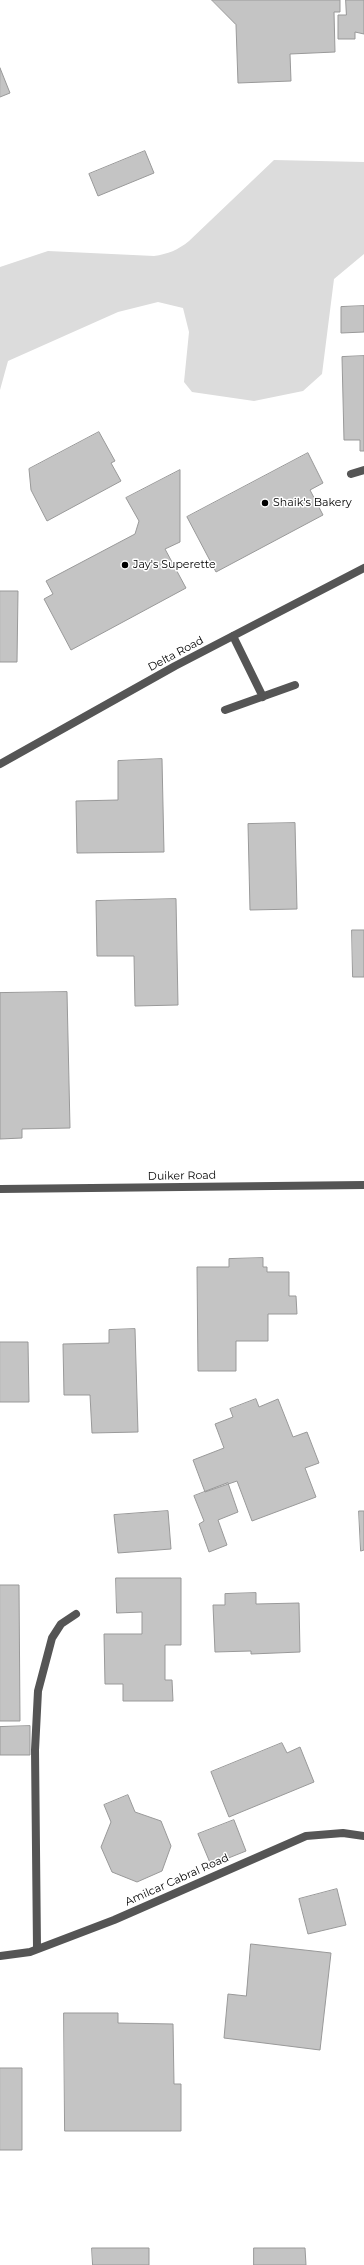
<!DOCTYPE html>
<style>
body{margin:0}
canvas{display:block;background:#fff}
</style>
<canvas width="364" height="2265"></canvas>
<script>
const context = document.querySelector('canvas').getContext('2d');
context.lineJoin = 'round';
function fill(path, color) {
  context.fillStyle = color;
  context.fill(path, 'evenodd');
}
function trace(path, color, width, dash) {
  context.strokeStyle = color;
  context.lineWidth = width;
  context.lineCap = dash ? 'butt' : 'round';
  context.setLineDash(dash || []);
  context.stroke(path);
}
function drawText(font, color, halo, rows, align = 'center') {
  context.font = font + ' Montserrat,sans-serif';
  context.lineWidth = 3;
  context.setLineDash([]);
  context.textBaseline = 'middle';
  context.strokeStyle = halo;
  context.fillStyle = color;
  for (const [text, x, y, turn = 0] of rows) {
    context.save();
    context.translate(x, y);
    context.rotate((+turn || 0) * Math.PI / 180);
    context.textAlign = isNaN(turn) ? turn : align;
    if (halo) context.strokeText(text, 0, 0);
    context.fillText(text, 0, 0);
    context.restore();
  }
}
fill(new Path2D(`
 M274,160L364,162V254L334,279L322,374L303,391L254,401L192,392L184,382L189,332L183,308L158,302L118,312L8,361L0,390V267L48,251L154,256C168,254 178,250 189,241Z`), '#dcdcdc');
const building = new Path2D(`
 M212,0H340V12H334L335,52L290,54L291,81L238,83L236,25Z
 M346,0H364V34L355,32V39H338V15H346Z
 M0,68L10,93L0,97Z
 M145,151L154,173L98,196L89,174Z
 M364,306V332L341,333V307Z
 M364,356V451H360V440H344L342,357Z
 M99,432L115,461L111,463L121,481L47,521L31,490L29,469Z
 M308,453L323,483L310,490L323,515L216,572L187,517Z
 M180,470V542L165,549L186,588L71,650L44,599L53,594L46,581L135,534L139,521L126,498Z
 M0,591H18L17,662H0Z
 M162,759L164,852L77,853L76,801L118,800V761Z
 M295,823L297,909L250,910L248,824Z
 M176,899L178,1005L135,1006L134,956H97L96,901Z
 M352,930H364V977H353Z
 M67,992L70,1128L22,1129V1138L0,1139V993Z
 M263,1258V1267H267V1272H289V1296H296L297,1314H268V1341H236V1371H198L197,1267H229V1259Z
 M135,1329L138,1432L92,1433L90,1395H64L63,1344L109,1343V1330Z
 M0,1342H28L29,1402H0Z
 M256,1399L259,1407L278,1399L293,1437L307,1432L319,1463L305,1468L316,1497L252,1521L237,1481L205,1492L193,1460L224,1448L215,1424L233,1417L230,1409Z
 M228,1483L238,1512L218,1520L227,1545L209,1552L199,1524L204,1521L194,1496Z
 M168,1511L171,1549L118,1553L114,1515Z
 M359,1511H364V1550L361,1551Z
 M116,1578H181V1645H165V1680H172L173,1701H123V1684H105L104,1634H142V1612L117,1613Z
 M0,1585H19L20,1721H0Z
 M256,1593V1604L299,1603L300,1652L251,1654V1651L215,1652L213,1605H225V1594Z
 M30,1726V1755H0V1727Z
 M282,1743L287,1753L300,1747L314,1782L229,1817L211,1772Z
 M128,1795L135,1812L161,1821L171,1846L162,1871L137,1882L112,1872L101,1847L111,1822L104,1805Z
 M234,1820L246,1851L211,1865L198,1834Z
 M337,1889L346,1925L308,1934L299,1899Z
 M251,1944L331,1953L320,2050L224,2038L228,1994L246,1996Z
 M64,2013H118V2023L173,2024L174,2084H181V2131H65Z
 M0,2068H22V2150H0Z
 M92,2248H149V2265H93Z
 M254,2248H305L306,2265H254Z`);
fill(building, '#c4c4c4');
trace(building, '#999', 1);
trace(new Path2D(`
 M351,474L364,470
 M233,636L263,697
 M225,710L295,685
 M37,1948L35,1750L38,1691L52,1638L61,1624L76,1614`), '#555', 8);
trace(new Path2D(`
 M0,764L175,666L364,568
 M0,1189L364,1185
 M0,1956L30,1952L114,1920L306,1836L343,1833L364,1836`), '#555', 8);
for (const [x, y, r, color] of [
 [265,503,4,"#000"],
 [125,565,4,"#000"]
]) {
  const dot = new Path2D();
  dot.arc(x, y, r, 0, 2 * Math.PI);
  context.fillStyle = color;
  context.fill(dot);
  trace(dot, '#fff', 1.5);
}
drawText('11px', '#000', '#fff', [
 ["Shaik's Bakery",273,503],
 ["Jay's Superette",133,565]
], 'left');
drawText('11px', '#000', '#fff', [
 ["Delta Road",176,654,-28],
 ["Duiker Road",182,1176,-1],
 ["Amilcar Cabral Road",177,1880,-24]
]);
</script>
